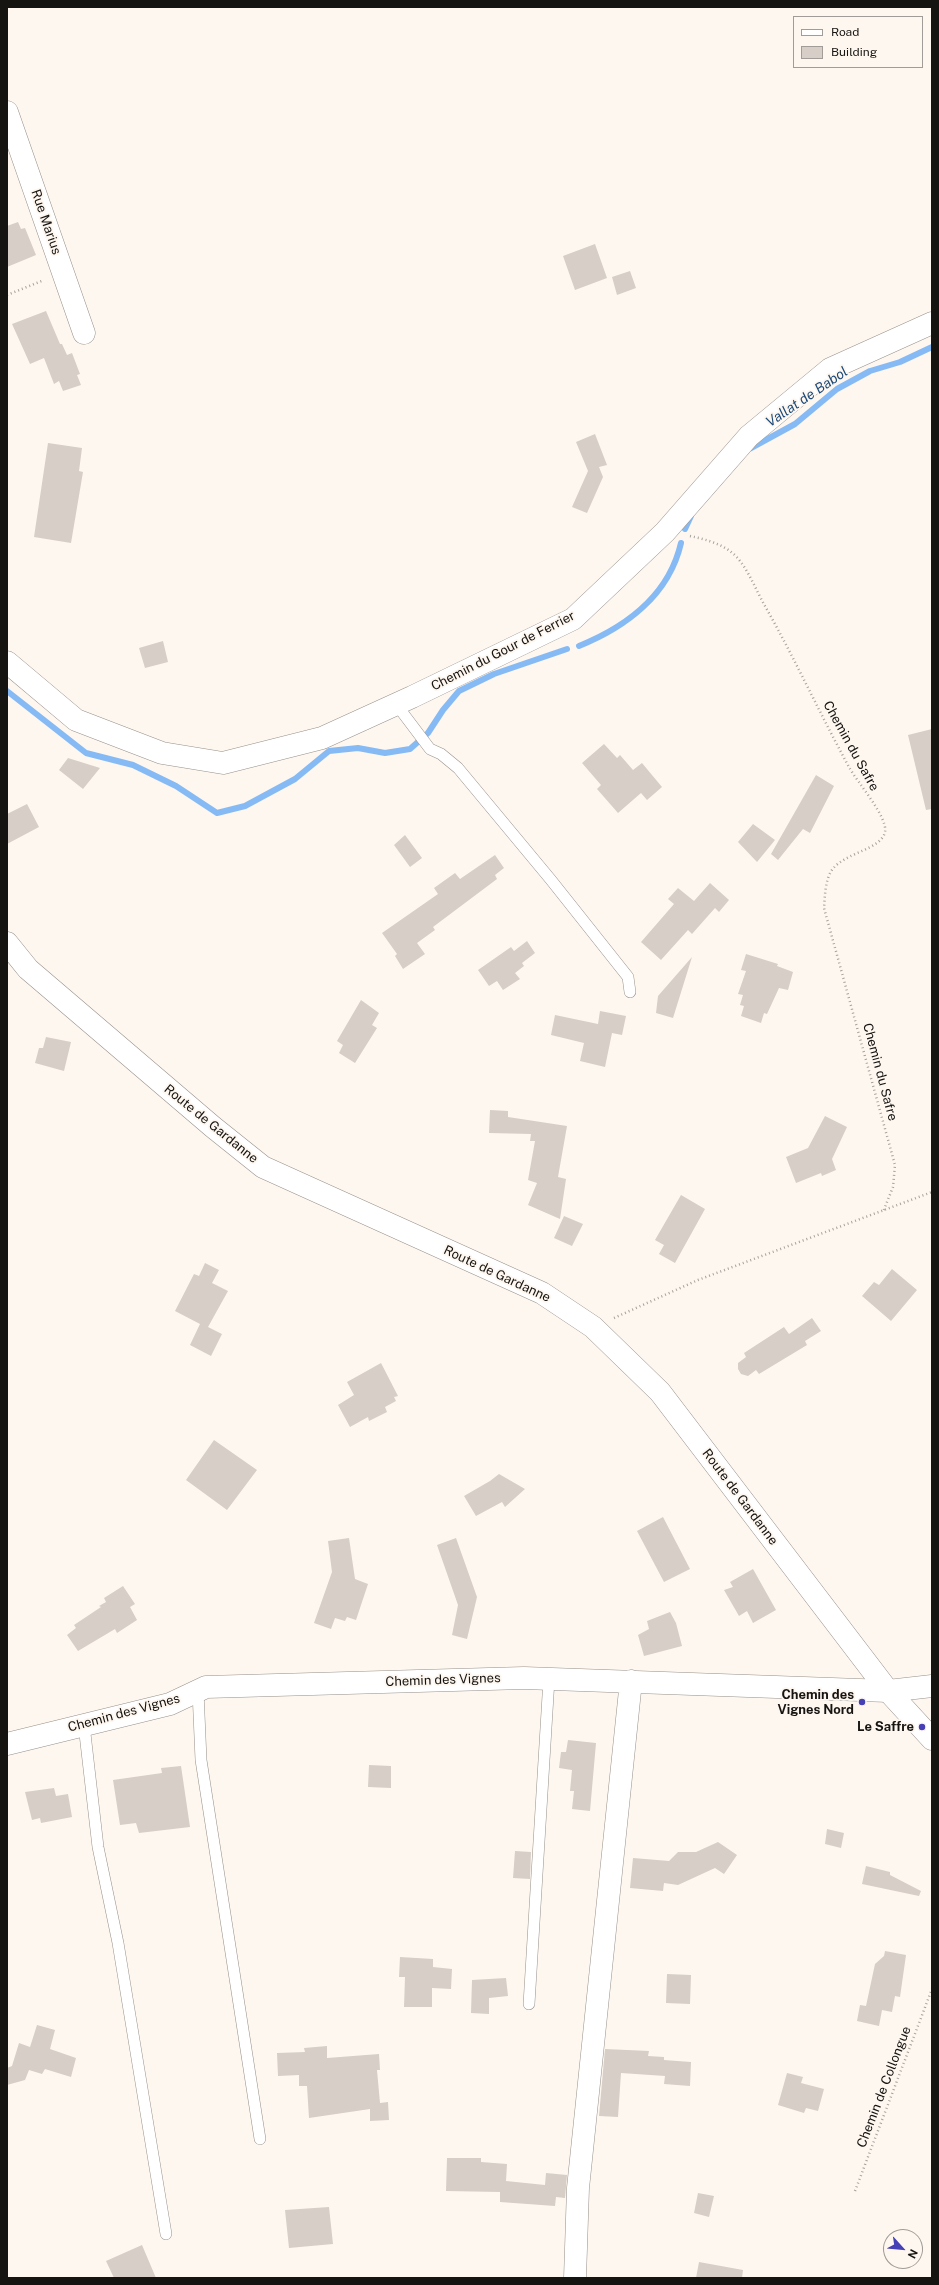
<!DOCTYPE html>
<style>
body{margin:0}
#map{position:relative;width:939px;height:2285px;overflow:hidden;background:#fef7f0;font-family:"Public Sans",sans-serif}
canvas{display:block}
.frame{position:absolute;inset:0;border:8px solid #161411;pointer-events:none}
.legend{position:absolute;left:793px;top:16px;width:130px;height:52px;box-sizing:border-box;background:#fef7f0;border:1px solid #a19c97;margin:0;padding:5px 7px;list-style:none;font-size:12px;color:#161411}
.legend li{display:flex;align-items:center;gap:8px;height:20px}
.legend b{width:20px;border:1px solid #a19c97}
.north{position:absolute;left:883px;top:2229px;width:40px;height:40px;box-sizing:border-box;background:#fef7f0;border:1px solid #a19c97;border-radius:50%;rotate:117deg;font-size:11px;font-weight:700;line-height:16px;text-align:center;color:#161411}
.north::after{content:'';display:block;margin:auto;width:14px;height:18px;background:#4540b6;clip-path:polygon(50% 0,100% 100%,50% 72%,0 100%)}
</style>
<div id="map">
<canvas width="939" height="2285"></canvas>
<div class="frame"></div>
<ul class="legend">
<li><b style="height:5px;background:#fff"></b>Road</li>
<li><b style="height:11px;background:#d6cec7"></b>Building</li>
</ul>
<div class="north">N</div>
</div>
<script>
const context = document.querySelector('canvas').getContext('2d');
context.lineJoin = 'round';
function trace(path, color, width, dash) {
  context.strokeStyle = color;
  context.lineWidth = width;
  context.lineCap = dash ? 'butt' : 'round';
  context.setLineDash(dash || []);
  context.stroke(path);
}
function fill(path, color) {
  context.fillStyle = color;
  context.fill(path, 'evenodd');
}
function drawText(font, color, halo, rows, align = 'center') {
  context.font = font + ' "Public Sans",sans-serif';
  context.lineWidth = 3.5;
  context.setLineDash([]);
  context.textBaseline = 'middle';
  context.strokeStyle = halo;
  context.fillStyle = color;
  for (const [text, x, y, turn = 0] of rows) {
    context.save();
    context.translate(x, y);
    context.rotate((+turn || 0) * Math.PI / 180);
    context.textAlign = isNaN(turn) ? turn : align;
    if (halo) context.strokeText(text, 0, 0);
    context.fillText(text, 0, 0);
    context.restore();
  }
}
trace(new Path2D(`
 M751,448L795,424L837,389L870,371L900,362L932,347
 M685,529L691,516
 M579,646C626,627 669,595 681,543
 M7,691L86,753L133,765L176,786L217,813L245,806L295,779L329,751L358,748L385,753L410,749L428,733L443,710L459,691L494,674L567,649`), '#86baf5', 6);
fill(new Path2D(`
 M18,222L21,229L25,228L36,255L7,267V226Z
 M595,244L607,278L575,290L563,256Z
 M630,271L636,288L617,295L612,277Z
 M46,311L60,344H62L67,355L72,353L80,374L77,375L81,385L63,391L59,381L54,384L44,358L30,364L12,324Z
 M595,434L607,465L599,467L603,477L587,513L572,507L588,471L576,442Z
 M48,443L82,448L79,471L83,472L71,543L34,537Z
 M163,641L168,662L145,668L139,648Z
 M932,729V809L926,810L908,735Z
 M604,744L617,758L620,755L633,770L642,763L662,787L647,800L641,793L618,813L597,789L601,785L582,763Z
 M68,758L100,768L83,789L59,770Z
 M816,775L834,786L810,833L803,829L778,860L771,854Z
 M27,804L39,827L7,844V814Z
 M753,824L775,840L757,862L738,842Z
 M405,835L422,858L410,867L394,845Z
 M495,855L504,868L495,875L497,879L433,927L435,930L417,943L425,954L403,969L395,956L397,954L382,933L438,894L434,888L455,873L460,879Z
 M710,883L729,900L719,912L715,908L692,934L688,930L661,960L641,942L674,904L668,899L678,888L694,901Z
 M527,941L535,953L522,963L524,966L515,973L520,979L503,990L497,981L489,986L478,970L511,947L514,951Z
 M746,954L778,964L777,966L793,972L788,990L779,988L767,1014L764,1013L761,1023L741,1016L744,1006L740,1005L743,995L738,994L746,971L741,970Z
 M692,957L673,1018L656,1013L658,996Z
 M361,1000L379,1013L372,1025L377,1028L355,1063L339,1053L343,1045L337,1041Z
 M600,1011L626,1016L622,1035L612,1033L605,1067L580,1061L584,1043L551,1035L555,1015L598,1024Z
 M46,1037L71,1042L64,1071L35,1063L39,1048H43Z
 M490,1110L508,1111V1117L567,1126L558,1177L566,1179L560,1219L528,1205L537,1183L528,1180L535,1141H530L531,1134L489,1133Z
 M825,1116L847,1127L832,1159L836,1170L822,1176L821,1173L796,1183L786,1157L808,1148Z
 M681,1195L705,1209L675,1263L659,1254L664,1245L655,1240Z
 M564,1216L583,1224L572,1246L554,1238Z
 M205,1263L219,1270L212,1283L228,1291L208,1327L222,1334L211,1356L190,1345L200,1324L175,1311L194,1274L199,1276Z
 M892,1269L917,1290L891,1321L862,1296L874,1282L879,1285Z
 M812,1318L821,1331L805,1341L807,1345L759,1374L756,1370L748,1376L741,1374L738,1369V1363L746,1357L744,1353L784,1327L789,1334Z
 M381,1363L398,1396L394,1397L396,1401L385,1407L387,1412L369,1421L368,1417L350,1427L338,1405L354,1395L347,1382Z
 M214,1440L257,1470L227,1510L186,1480Z
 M499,1474L525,1489L505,1507L502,1502L476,1516L464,1496L490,1481Z
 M663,1517L690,1569L664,1582L637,1531Z
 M349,1538L355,1579L368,1584L356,1620L347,1617L345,1621L335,1618L331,1629L314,1623L332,1572L328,1541Z
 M456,1538L477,1597L467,1639L452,1635L458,1605L437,1545Z
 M753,1569L776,1610L753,1623L747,1611L739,1616L724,1590L733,1587L730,1582Z
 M123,1586L135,1604L130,1607L137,1620L117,1633L115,1629L78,1651L67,1635L76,1628L74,1625L101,1607L99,1606L106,1602L104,1598Z
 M670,1612L676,1623L682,1646L644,1656L638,1635L649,1629L647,1621Z
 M568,1740L596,1743L590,1811L572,1809L574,1791H570L572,1770L559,1768L561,1752H566Z
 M369,1765L391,1766V1788L368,1787Z
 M181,1766L190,1827L139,1833L136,1823L120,1825L113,1780L162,1773L161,1768Z
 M54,1788L56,1796L68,1794L72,1817L41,1823L40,1818L32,1820L25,1792Z
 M827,1829L844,1833L841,1848L825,1844Z
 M718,1842L737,1855L724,1874L715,1868L678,1885L664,1883L663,1891L630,1888L633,1858L669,1861L678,1852H696Z
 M515,1851L531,1852L530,1879L513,1878Z
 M866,1866L890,1872V1875L921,1891L919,1896L862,1884Z
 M885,1951L906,1955L900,1997L895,1996L892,2012L882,2010L879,2026L857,2021L860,2005L866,2006L875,1964L884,1956Z
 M400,1957L433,1959V1967L452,1969L451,1989L432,1988V2007H404L405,1977H399Z
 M667,1974L691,1975L690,2004L666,2003Z
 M506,1978L508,1996L489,1998V2014L471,2013L472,1980Z
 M37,2025L55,2030L50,2049L76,2058L71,2077L45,2069L42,2074L29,2070L25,2080L7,2085V2068L12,2066L19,2043L30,2047Z
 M327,2046V2058L379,2054L380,2070H377L380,2103L388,2102L389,2120L370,2121V2109L309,2118L307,2086H299V2075L278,2076L277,2053L305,2052L304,2048Z
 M605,2049L649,2051L648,2056L664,2057V2060L691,2062L690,2086L664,2084L665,2076L621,2073L618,2117L599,2116Z
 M787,2073L803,2077L801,2083L824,2089L818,2111L806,2108L804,2113L778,2105Z
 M447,2158H481V2162L507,2164L506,2181L545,2185L546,2173L567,2175L565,2198L556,2197L555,2206L500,2202V2192L446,2191Z
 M698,2193L714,2196L709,2217L694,2213Z
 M329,2207L333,2244L289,2248L285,2210Z
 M142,2245L156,2278H114L106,2261Z
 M699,2262L743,2270L742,2278H696Z`), '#d6cec7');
const service = new Path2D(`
 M396,704L430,749L441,754L458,768L551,880L628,977L630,992
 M198,1691L201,1760L260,2139
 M84,1725L98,1847L118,1943L166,2234
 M529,2004L549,1679`);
const minor = new Path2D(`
 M7,112L84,333
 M7,662L76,720L162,753L223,763L322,738L412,697L573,619L665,532L749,436L830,369L932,323
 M7,1744L170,1704L206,1687L524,1678L888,1691L932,1686
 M575,2278L578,2188L631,1681`);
const tertiary = new Path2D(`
 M7,943L28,969L213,1127L263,1167L542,1293L593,1327L660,1392L888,1691L932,1739`);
trace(service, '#97908a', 12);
trace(minor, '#97908a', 23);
trace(tertiary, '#97908a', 23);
trace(new Path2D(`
 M7,295L44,280
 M690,536C708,540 728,545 740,561C750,574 757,592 765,606C795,659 820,714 849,767C857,782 888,817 885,832C881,850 845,852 832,870C825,880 825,896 824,908L895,1165L893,1187L883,1212
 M614,1318L698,1280L932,1192
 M855,2191L932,1989`), '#a7a29c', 2.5, [1, 3]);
trace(service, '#fff', 11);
trace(minor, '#fff', 22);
trace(tertiary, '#fff', 22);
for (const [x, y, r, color] of [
 [862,1702,4,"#4540b6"],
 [922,1727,4,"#4540b6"]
]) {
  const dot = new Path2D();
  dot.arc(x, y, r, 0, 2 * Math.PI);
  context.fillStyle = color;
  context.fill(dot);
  trace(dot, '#fef7f0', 1.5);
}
drawText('13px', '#161411', '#fef7f0', [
 ["Rue Marius",46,222,71],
 ["Chemin du Gour de Ferrier",503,651,-27],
 ["Chemin du Safre",851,746,61],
 ["Chemin du Safre",880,1072,75],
 ["Route de Gardanne",211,1124,39],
 ["Route de Gardanne",497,1274,25],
 ["Route de Gardanne",740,1497,53],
 ["Chemin des Vignes",443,1680,-2],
 ["Chemin des Vignes",124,1713,-15],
 ["Chemin de Collongue",884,2087,-69]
]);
drawText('bold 13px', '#161411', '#fef7f0', [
 ["Chemin des",854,1695],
 ["Vignes Nord",854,1710],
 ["Le Saffre",914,1727]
], 'right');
drawText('italic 14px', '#1b4978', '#fef7f0', [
 ["Vallat de Babol",807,397,-34]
]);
</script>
